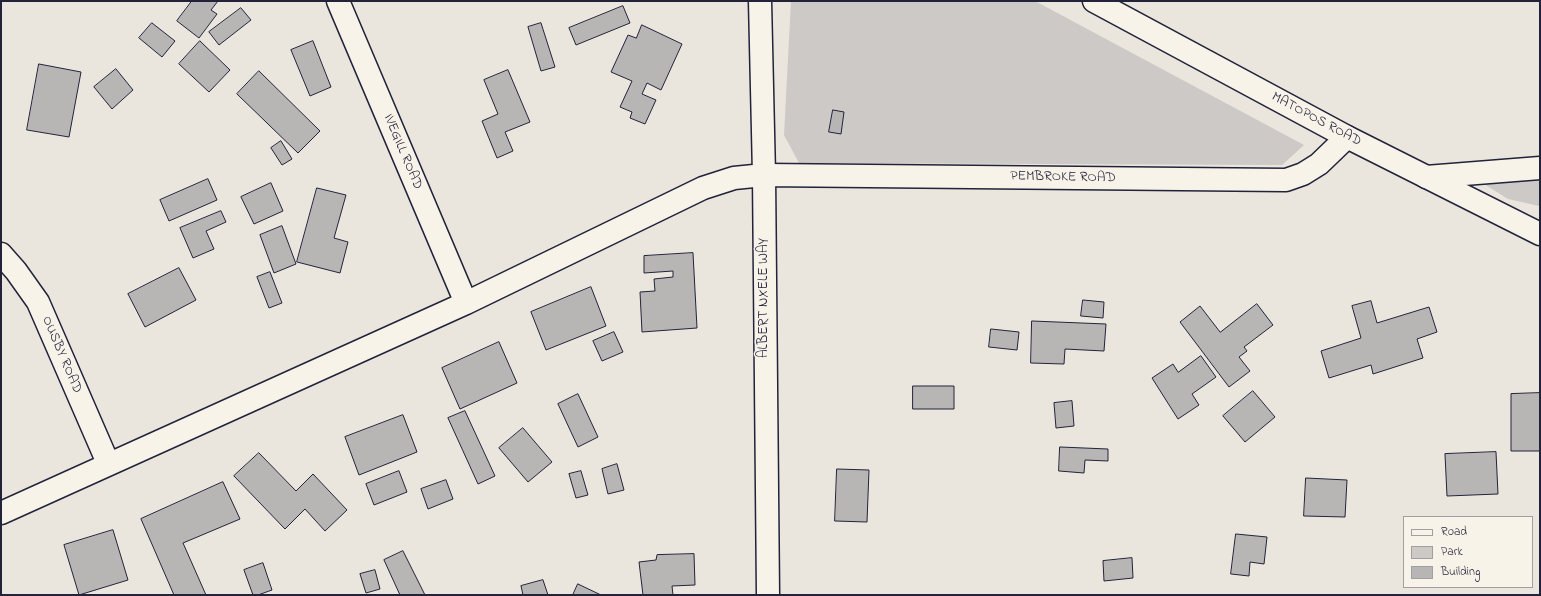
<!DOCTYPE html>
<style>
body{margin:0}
#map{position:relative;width:1541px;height:596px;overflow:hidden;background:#eae6de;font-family:"Indie Flower",sans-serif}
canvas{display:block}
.frame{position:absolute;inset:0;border:2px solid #22223b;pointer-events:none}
.legend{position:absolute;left:1403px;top:516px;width:130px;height:72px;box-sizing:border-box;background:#f7f3e8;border:1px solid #a29fa3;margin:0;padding:5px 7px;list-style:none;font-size:12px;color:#22223b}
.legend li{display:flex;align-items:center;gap:8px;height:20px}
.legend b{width:20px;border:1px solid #a29fa3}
</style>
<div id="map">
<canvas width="1541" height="596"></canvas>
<div class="frame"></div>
<ul class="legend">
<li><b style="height:5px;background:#f7f3e8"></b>Road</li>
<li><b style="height:11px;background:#cdc9c6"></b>Park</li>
<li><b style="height:11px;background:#b8b6b5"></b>Building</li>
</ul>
</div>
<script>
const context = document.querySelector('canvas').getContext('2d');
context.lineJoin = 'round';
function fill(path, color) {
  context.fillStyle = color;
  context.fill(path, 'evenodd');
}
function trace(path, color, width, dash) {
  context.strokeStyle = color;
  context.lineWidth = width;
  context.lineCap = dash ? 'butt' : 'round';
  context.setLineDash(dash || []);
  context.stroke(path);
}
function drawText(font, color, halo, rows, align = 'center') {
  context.font = font + ' "Indie Flower",sans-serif';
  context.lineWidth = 3;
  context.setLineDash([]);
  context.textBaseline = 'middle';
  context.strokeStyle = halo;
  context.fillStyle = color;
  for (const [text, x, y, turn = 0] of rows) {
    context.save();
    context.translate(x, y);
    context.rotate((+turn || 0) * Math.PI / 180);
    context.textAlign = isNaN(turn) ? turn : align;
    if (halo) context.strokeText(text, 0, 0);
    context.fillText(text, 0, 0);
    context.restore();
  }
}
fill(new Path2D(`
 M791,1H1035L1304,145L1282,165L799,163L784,135Z
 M1540,180V204L1539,206L1508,199L1484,184Z`), '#cdc9c6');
const building = new Path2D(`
 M192,1H218L211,10L217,14L199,38L177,21Z
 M623,6L630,23L576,45L569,28Z
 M241,8L251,20L219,45L209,32Z
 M152,23L175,41L162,57L139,38Z
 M541,23L555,67L541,71L528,27Z
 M642,25L682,44L661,90L647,83L642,94L656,100L645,124L630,118L632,112L620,107L632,81L611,72L628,35L636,38Z
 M200,41L230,70L209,92L179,64Z
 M313,41L331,87L310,96L291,50Z
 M39,64L81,72L69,137L27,130Z
 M116,69L133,90L112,109L94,87Z
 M508,70L530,122L505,132L513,151L497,158L482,121L498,114L484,80Z
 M259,71L320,131L298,153L237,94Z
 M833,110L844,112L841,134L829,132Z
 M281,141L292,159L282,165L271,148Z
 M208,179L217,200L169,221L160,200Z
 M271,183L283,211L254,224L241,197Z
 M317,188L346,195L334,238L348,242L340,273L297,262Z
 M221,211L226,222L206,231L214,249L193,258L180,228Z
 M282,226L296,264L274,273L260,235Z
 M693,253L697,328L642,332L640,292L655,291L654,279L673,277V271L644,273V256Z
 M179,268L196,300L145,327L128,294Z
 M270,272L282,303L269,308L257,277Z
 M591,287L606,326L546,350L531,312Z
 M1083,300L1104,302L1103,318L1081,316Z
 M1371,301L1377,323L1429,307L1437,332L1417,339L1423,358L1373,374L1371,365L1329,378L1321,351L1361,338L1352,306Z
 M1257,304L1273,325L1244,347L1247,351L1239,357L1250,371L1229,387L1180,322L1200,306L1220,332Z
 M1032,321L1106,324L1104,351L1065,349L1064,364L1031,363Z
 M991,329L1019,332L1017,350L989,347Z
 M614,332L623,352L602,361L593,341Z
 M499,342L517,383L460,409L442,368Z
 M1201,356L1216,377L1192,394L1199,405L1178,419L1152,378L1173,364L1178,372Z
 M913,386H954V409H913Z
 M1253,391L1275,417L1245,442L1223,416Z
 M1540,393V451H1511V394Z
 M578,394L598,437L578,447L558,404Z
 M1072,401L1074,426L1056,428L1054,403Z
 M465,411L495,476L478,484L448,418Z
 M403,415L417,452L359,475L345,437Z
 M523,428L552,462L528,482L499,448Z
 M1060,447L1108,449V461L1085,460L1084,473L1059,471Z
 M1496,452L1498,494L1447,496L1445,454Z
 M259,453L296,491L313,474L347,510L325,531L305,509L285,529L234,476Z
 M617,464L624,490L608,494L602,469Z
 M837,469L869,470L867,522L835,521Z
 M399,471L407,492L374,505L366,484Z
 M581,471L588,495L576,498L569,474Z
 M1306,478L1347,480L1345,517L1304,516Z
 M446,480L453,499L428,509L421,489Z
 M223,482L240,519L183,543L206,595H174L141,519Z
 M113,530L128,580L79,595L64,545Z
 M1236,534L1267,537L1264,564L1250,562L1249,576L1231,574Z
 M403,551L425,595H400L384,560Z
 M694,554L695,585L672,586L673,595H643L639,562L656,560L657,555Z
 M1132,558L1133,578L1104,581L1103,561Z
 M263,563L272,590L258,595H253L244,570Z
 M375,570L380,589L366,593L360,574Z
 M543,580L548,595H523L521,586Z
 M578,584L601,595H573Z`);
fill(building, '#b8b6b5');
trace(building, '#22223b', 1);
const minor = new Path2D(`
 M338,1L466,303
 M1426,177L1540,168
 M1,254L16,271L38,302L108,463
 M1,513L466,303L703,188L734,178L764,175L1286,180L1303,174L1319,164L1347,137`);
const major = new Path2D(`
 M760,1L764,175L768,595
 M1094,1L1347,137L1540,234`);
trace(minor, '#22223b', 25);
trace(major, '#22223b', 25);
trace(minor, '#f7f3e8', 22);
trace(major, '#f7f3e8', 22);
drawText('14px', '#22223b', '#f7f3e8', [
 ["MATOPOS ROAD",1316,120,28],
 ["IVEGILL ROAD",402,152,67],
 ["PEMBROKE ROAD",1063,178,1],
 ["ALBERT NXELE WAY",765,298,-90],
 ["OUSBY ROAD",61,355,67]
]);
</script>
